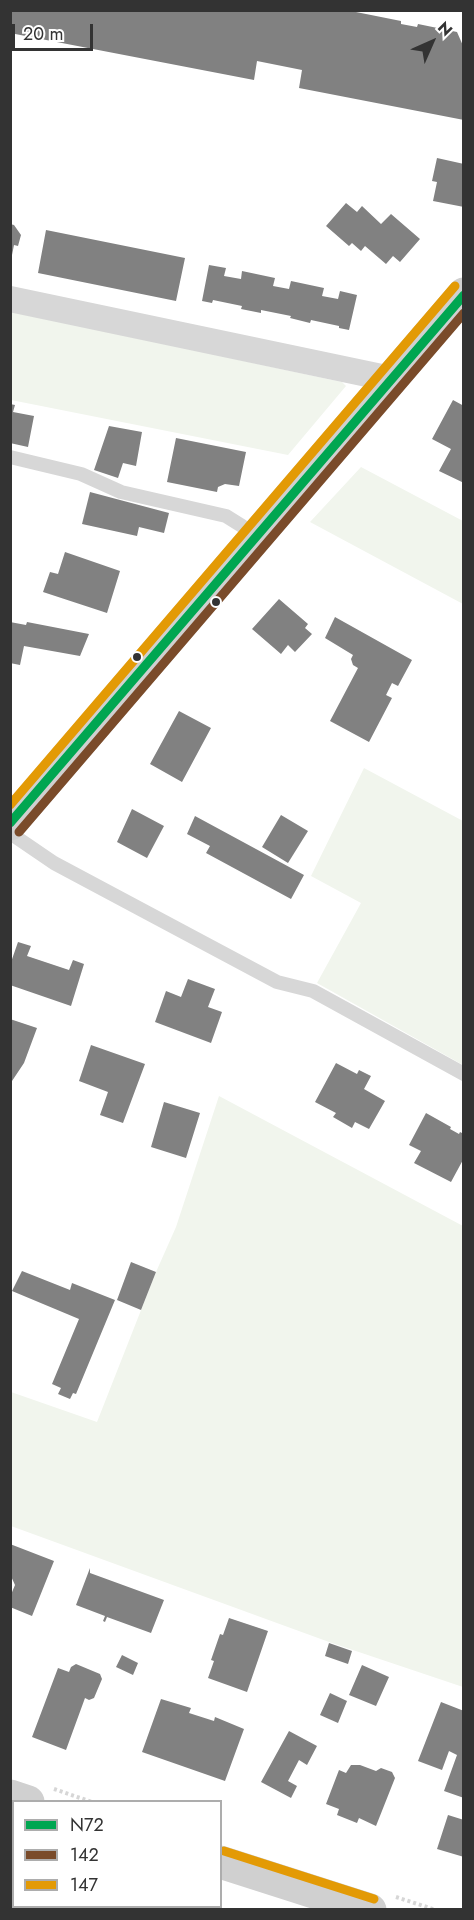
<!DOCTYPE html>
<style>
body{margin:0}
#map{position:relative;width:474px;height:1920px;overflow:hidden;background:#fff;font-family:Jost,sans-serif}
canvas{display:block}
.frame{position:absolute;inset:0;border:12px solid #333;pointer-events:none}
.legend{position:absolute;left:12px;top:1800px;width:210px;height:108px;box-sizing:border-box;background:#fff;border:2px solid #adadad;margin:0;padding:8px 10px;list-style:none;font-size:18px;color:#333}
.legend li{display:flex;align-items:center;gap:12px;height:30px}
.legend b{width:30px;border:2px solid #adadad}
.north{position:absolute;left:402px;top:12px;width:60px;height:60px;-webkit-text-stroke:4px #fff;paint-order:stroke;rotate:45deg;font-size:16px;font-weight:700;line-height:24px;text-align:center;color:#333}
.north::after{content:'';display:block;margin:auto;width:21px;height:27px;background:#333;clip-path:polygon(50% 0,100% 100%,50% 72%,0 100%)}
.scale{position:absolute;left:12px;top:24px;width:81px;height:27px;box-sizing:border-box;border:3px solid #333;border-top:0;padding-left:8px;font-size:18px;line-height:21px;white-space:nowrap;color:#333;-webkit-text-stroke:4px #fff;paint-order:stroke}
</style>
<div id="map">
<canvas width="474" height="1920"></canvas>
<div class="frame"></div>
<ul class="legend">
<li><b style="height:8px;background:#00a651"></b>N72</li>
<li><b style="height:8px;background:#7a4b2a"></b>142</li>
<li><b style="height:8px;background:#e39a05"></b>147</li>
</ul>
<div class="north">N</div>
<div class="scale">20 m</div>
</div>
<script>
const context = document.querySelector('canvas').getContext('2d');
context.lineJoin = 'round';
function fill(path, color) {
  context.fillStyle = color;
  context.fill(path, 'evenodd');
}
function trace(path, color, width, dash) {
  context.strokeStyle = color;
  context.lineWidth = width;
  context.lineCap = dash ? 'butt' : 'round';
  context.setLineDash(dash || []);
  context.stroke(path);
}
fill(new Path2D(`
 M10,308L178,347L342,382L346,386L288,455L11,400Z
 M361,467L463,521V604L310,522Z
 M364,768L463,821V1065L317,983L361,903L311,876Z
 M219,1096L463,1226V1687L329,1642L11,1526V1392L97,1422L156,1272L176,1227Z`), '#f1f5ed');
fill(new Path2D(`
 M10,10H346L401,21V24L417,27L418,24L457,32L464,48V120L299,88L302,70L257,61L254,80L10,33Z
 M437,158L464,164V207L433,201L437,182L432,181Z
 M346,203L357,212L362,206L381,224L391,214L420,239L400,262L393,256L386,264L365,246L361,251L352,243L349,246L326,226Z
 M10,224L14,225L21,235L18,246L14,245L12,255Z
 M46,230L185,258L176,301L38,273Z
 M209,265L226,268L224,276L241,279L242,271L275,278L273,286L289,289L291,281L324,288L322,296L338,299L340,291L357,295L349,330L339,328V326L311,320L310,323L290,318L291,316L261,310V313L241,309L242,306L213,300L212,303L202,301Z
 M453,400L464,406V483L439,471L451,449L432,439Z
 M10,404L15,405L13,412L34,416L28,447L10,443Z
 M109,426L142,432L136,466L123,463L118,478L94,470Z
 M176,438L246,452L239,486L225,484L218,487L217,492L167,482Z
 M90,492L169,513L164,533L139,527L137,536L82,524Z
 M65,552L120,571L107,613L43,592L50,572L58,574Z
 M279,599L308,624L305,628L312,634L295,652L288,645L281,654L252,629Z
 M335,617L412,660L398,686L392,683L386,695L392,698L369,742L330,721L358,668L353,665L351,659L353,655L325,638Z
 M10,622L26,625L27,622L89,634L80,656L24,646L20,665L10,663Z
 M179,711L211,728L182,782L150,764Z
 M132,809L164,826L147,858L117,842Z
 M281,815L308,831L288,863L262,847Z
 M195,816L304,875L291,899L206,853L210,846L187,834Z
 M18,942L31,946L27,956L69,970L73,960L84,964L71,1006L10,985V965Z
 M188,979L215,989L208,1007L222,1012L211,1043L155,1022L166,991L181,997Z
 M10,1019L37,1028L24,1063L10,1084Z
 M91,1045L145,1064L123,1123L100,1115L108,1092L79,1081Z
 M336,1063L357,1074L359,1070L371,1076L364,1089L385,1101L369,1129L355,1122L352,1128L333,1117L336,1113L315,1102Z
 M164,1102L200,1113L186,1158L151,1147Z
 M426,1113L451,1127L450,1129L459,1134L460,1132L464,1134V1158L451,1182L414,1163L421,1151L409,1145Z
 M131,1262L156,1272L141,1310L117,1300Z
 M22,1271L70,1290L72,1283L115,1300L76,1394L73,1393L70,1399L58,1394L61,1388L52,1384L79,1319L12,1291Z
 M10,1544L54,1561L32,1616L10,1607V1597L15,1585L10,1574Z
 M90,1568V1573L164,1600L151,1633L107,1617L105,1622L103,1621L105,1616L76,1605Z
 M229,1618L268,1631L247,1692L208,1678L214,1661L211,1660L220,1634L223,1635Z
 M329,1643L352,1651L348,1664L325,1656Z
 M122,1655L138,1663L133,1675L116,1667Z
 M76,1664L100,1674L102,1679L94,1698L89,1700L85,1698L66,1750L32,1737L58,1668L69,1672L71,1667Z
 M362,1665L389,1677L376,1706L349,1695Z
 M330,1693L347,1701L338,1723L320,1715Z
 M161,1699L191,1708L189,1713L214,1721L215,1717L244,1729L225,1781L142,1752Z
 M441,1702L464,1711L462,1742H464V1798L444,1791L457,1755L449,1751L442,1770L418,1761Z
 M289,1731L317,1746L307,1765L299,1760L288,1781L297,1786L291,1798L261,1782Z
 M351,1765H360L376,1771L381,1768L392,1772L395,1778L376,1826L359,1818L357,1823L337,1815L339,1809L326,1804L339,1770L346,1773Z
 M448,1815L464,1820V1857L437,1849Z
 M10,1867L14,1868V1904L10,1903Z`), '#818181');
trace(new Path2D(`
 M54,1789L92,1802
 M396,1897L436,1910`), '#d6d6d6', 4, [3, 3]);
trace(new Path2D(`
 M10,457L81,474L121,492L226,516L242,526L255,540
 M10,833L54,863L277,982L313,991L464,1074`), '#d7d7d7', 14);
trace(new Path2D(`
 M10,299L391,379`), '#d7d7d7', 26);
trace(new Path2D(`
 M10,824L464,294
 M10,1796L28,1802
 M220,1862L370,1910`), '#d0d0d0', 33);
trace(new Path2D(`
 M10,823L464,295`), '#00a651', 9);
trace(new Path2D(`
 M19,832L464,313`), '#7a4b2a', 9);
trace(new Path2D(`
 M10,805L455,286
 M224,1851L374,1899`), '#e39a05', 9);
for (const [x, y, r, color] of [
 [216,602,5,"#333"],
 [137,657,5,"#333"]
]) {
  const dot = new Path2D();
  dot.arc(x, y, r, 0, 2 * Math.PI);
  context.fillStyle = color;
  context.fill(dot);
  trace(dot, '#fff', 2);
}
</script>
